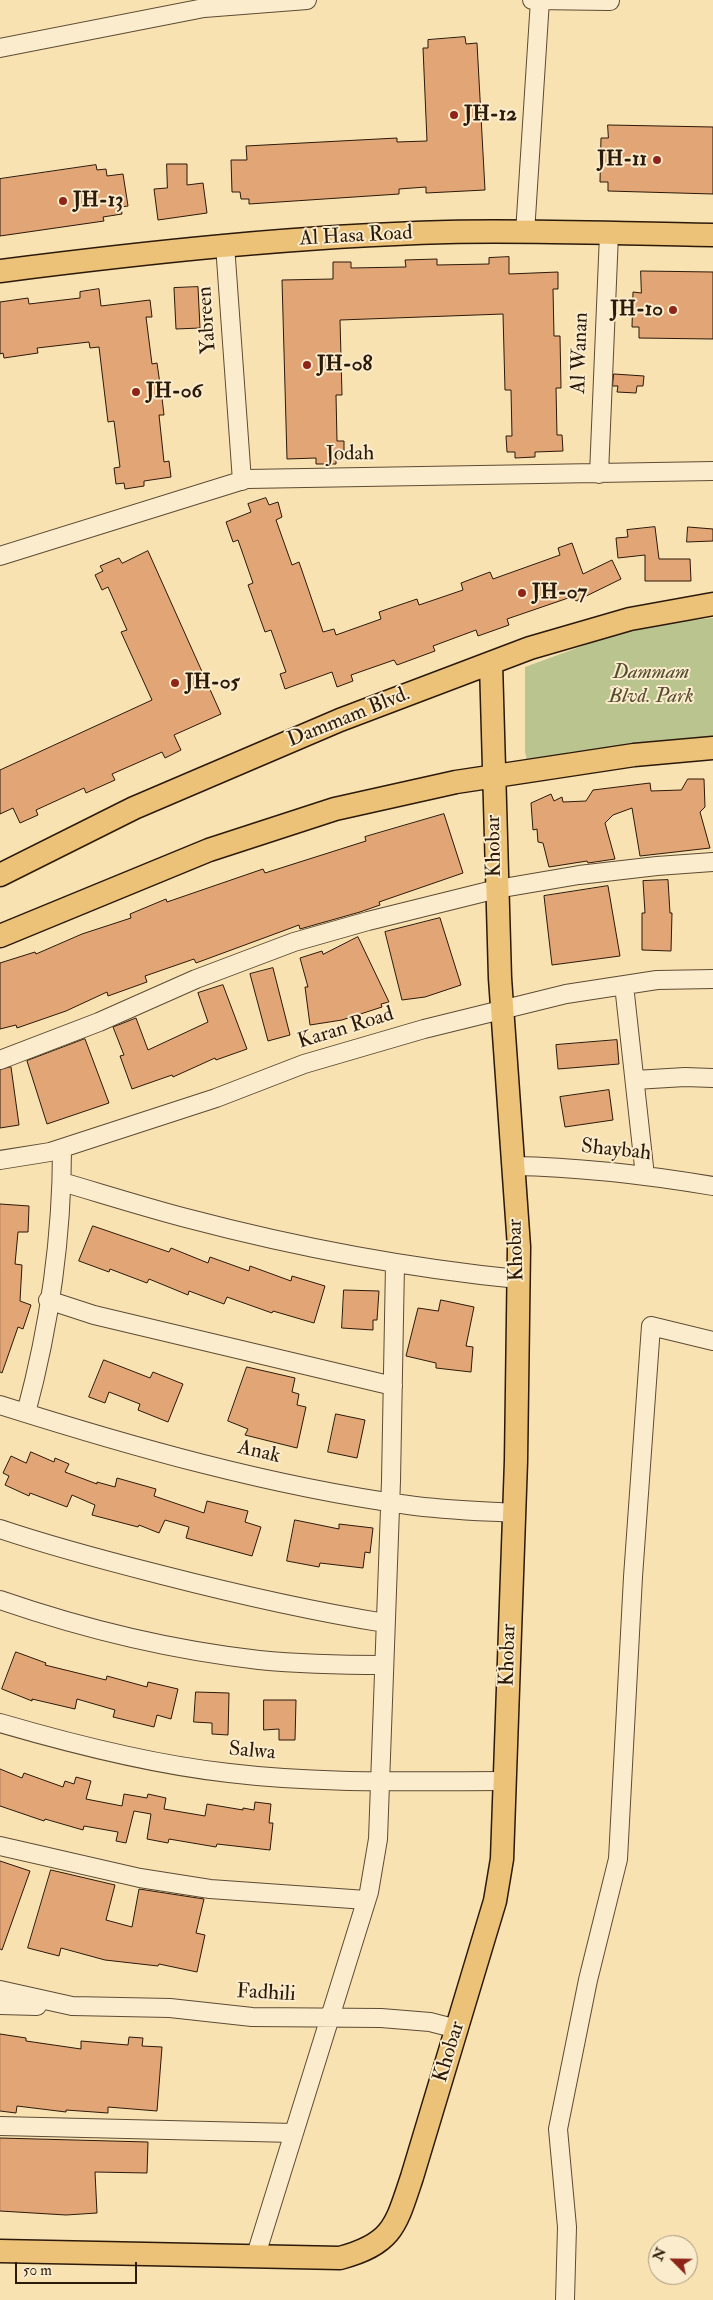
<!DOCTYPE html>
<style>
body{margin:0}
#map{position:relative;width:713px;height:2300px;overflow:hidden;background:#f8e2b1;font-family:"IM FELL Double Pica",serif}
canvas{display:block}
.north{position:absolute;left:648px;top:2235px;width:50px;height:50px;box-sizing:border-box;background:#faeccc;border:1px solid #a7987e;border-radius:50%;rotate:293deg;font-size:14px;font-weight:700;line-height:20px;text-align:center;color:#2b190a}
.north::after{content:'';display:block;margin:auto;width:18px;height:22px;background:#8f2418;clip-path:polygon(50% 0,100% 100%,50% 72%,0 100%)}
.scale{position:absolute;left:15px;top:2262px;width:122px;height:22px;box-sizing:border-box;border:2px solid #2b190a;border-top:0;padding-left:6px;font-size:15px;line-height:18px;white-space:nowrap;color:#2b190a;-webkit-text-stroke:4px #faeccc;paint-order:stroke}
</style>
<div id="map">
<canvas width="713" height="2300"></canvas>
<div class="north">N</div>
<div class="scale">50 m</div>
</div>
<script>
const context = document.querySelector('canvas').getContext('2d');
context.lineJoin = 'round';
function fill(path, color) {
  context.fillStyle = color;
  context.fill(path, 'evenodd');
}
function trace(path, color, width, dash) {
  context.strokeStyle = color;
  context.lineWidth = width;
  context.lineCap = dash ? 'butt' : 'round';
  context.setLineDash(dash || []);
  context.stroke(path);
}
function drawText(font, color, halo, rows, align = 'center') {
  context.font = font + ' "IM FELL Double Pica",serif';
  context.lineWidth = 4;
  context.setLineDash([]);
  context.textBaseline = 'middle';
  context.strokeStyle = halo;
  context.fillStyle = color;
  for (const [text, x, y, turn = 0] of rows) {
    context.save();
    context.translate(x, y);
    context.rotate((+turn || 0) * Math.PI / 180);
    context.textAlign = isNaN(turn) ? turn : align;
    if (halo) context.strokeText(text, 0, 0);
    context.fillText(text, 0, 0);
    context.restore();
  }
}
fill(new Path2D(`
 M713,618V739L570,752L528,765L525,752V667L637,626Z`), '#bac48e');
const building = new Path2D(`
 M465,37L466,44L477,43L485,190L426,193V187L399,189V194L249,204V199H241L240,192H232L231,160H247L246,146L397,138V142L427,141L423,48H428V40Z
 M608,125L713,127V194L608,191V182H600L601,138H608Z
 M167,164H187V185L203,183L207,213L158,220L154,189L167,188Z
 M96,165L97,170L106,169L107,176L123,174L128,206L121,207L122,214L103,217L104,221L0,236V179Z
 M509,257V274L558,272V289H553L554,336H560L561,388H556L557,435H562L563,451L535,452V457L515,458V452H507L506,436H512L511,390H505L503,314L340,320L342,395H336L337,441H344V457L336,458V464H316V458L287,459L282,280L333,279V262H351V268L406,267L405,260L437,259V265L489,264V258Z
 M641,271L713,272V339L639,338V327H632L633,292L641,293Z
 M198,287L200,328L176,329L174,288Z
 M99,289L101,306L150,300L152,317H146L152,364L157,363L162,398L164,415H159L164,462L169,461L171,477L144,481V486L125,489L124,483L116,484L114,468L120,467L114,421L108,422L99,347L90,348L89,342L37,348L38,353L4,358L3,353L0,354V302L28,298L29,304L80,298V292Z
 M614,374L644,376L643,386H637L636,393L617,392L618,386H613Z
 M266,498L269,505L278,502L282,517L276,520L292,565L299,562L323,632L334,629L336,635L381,619L379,612L417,599L419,605L463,590L461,583L490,572L493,579L560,555L558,548L572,543L583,574L612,560L621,579L576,601L574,596L507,619L509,625L478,636L476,630L433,646L435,651L397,665L394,660L351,675L353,681L337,687L332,672L285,689L280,674L286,672L271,630L265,632L248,585L253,583L238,540L233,542L226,522L251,512L248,504Z
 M655,527L659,559H690L691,581H645V555L618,558L616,538L628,537L627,530Z
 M688,527L713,529V541L687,542Z
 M148,551L221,714L174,735L181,750L165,758L162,752L112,774L115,780L86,793L84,788L36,810L38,815L20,823L13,808L0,814V770L152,700L121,632L127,630L108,587L102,590L95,575L103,571L100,566L119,558L122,563Z
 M688,779H704L705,807L700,812L710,848L640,856L632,808L613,815L605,823L615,859L588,863L587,861L549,867L543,843L538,842L537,829L533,830L531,803L551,794L554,801L562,797L563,802L586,801L593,790L650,783L651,791L681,790Z
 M444,814L463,873L379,902L380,905L360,912L300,929L299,925L196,963L194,959L145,976L147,982L108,996L107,992L66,1011L17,1028L16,1025L0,1029V963L35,952L36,954L82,934L131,918L130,914L166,899L167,902L263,869L265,873L366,841L365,837Z
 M668,880L670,913H672L671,951L642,950V913H645L643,881Z
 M608,886L620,956L552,965L544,896Z
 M440,918L461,985L425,997L402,1000L385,932Z
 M358,937L389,1002L381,1004L382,1007L342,1020L310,1025L305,987H308L300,958L322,951L323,954Z
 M273,968L290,1035L268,1041L250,974Z
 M223,985L247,1049L216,1060L215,1058L173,1077L172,1075L132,1089L120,1056L124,1055L113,1027L136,1018L148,1050L208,1022L198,993Z
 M85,1039L109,1103L47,1124L27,1061Z
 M617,1040L619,1064L558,1069L556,1045Z
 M11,1067L19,1125L0,1128V1070Z
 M609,1090L613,1120L565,1127L560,1097Z
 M0,1204L29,1206L28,1232H18L15,1264L22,1265L20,1301L31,1305L23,1329L18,1327L2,1373L0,1372Z
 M93,1226L169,1252L171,1248L208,1263L210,1257L249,1271L250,1266L291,1281L292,1276L325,1286L314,1323L273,1311L272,1313L227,1297L224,1304L189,1291L188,1295L149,1279L147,1283L110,1269L109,1272L79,1261Z
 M344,1290L379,1291L377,1320H373V1330L342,1328Z
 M441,1300L474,1307L466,1346L473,1347L471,1372L436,1368V1363L406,1356L418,1308L438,1311Z
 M104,1360L150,1378L153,1372L183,1384L168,1422L138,1410L140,1404L109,1392L105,1403L89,1397Z
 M247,1367L295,1378L292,1392L299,1394L297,1405L306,1407L297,1448L245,1435L248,1429L228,1421Z
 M336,1414L365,1420L357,1458L328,1452Z
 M31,1452L54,1462L55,1458L69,1464L65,1472L97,1484V1482L115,1487L117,1478L156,1489L154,1496L204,1513L207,1501L248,1511L245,1522L261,1527L252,1556L186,1538L189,1527L165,1520L159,1533L139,1525L138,1527L92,1515L95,1505L72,1495L67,1507L30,1493L29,1496L5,1485L9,1476L3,1473L11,1456L26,1463Z
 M295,1520L339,1529V1524L373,1528L370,1553L365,1552L363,1568L320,1563L319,1567L287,1561Z
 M16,1652L46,1663L45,1665L106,1680L107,1676L147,1687L148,1682L178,1689L171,1719L157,1715L154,1727L113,1717L115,1710L77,1699L75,1709L32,1699V1701L2,1689Z
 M196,1692L229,1693L228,1735L212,1734V1723L194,1722Z
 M264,1700H296L295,1740H279V1729L264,1730Z
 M0,1769L22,1778L24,1773L63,1787L65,1781L74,1784L76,1777L91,1781L86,1799L122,1806L124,1794L147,1798L148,1794L166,1798L164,1809L205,1816L207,1804L243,1810V1808L254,1810L255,1802L271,1804L269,1823H273L270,1850L217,1844L216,1847L169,1839L168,1843L147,1839L151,1814L134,1811L126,1843L116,1841L118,1832L84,1826L83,1830L45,1819L44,1821L0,1806Z
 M0,1861L30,1871L2,1950L0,1949Z
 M51,1870L115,1885L106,1920L132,1927L139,1889L204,1899L196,1933L205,1935L197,1972L159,1964L158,1966L105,1960L61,1948L59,1956L28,1948Z
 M0,2034L26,2038V2041L81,2049V2041L128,2045L129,2037L143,2038L142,2046L162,2047L157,2111L108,2107V2113L66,2110V2112L17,2106L16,2113L0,2111Z
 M0,2138L148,2142L147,2173L95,2172L97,2213L66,2215L0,2211Z`);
fill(building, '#e2a576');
trace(building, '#2b190a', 1);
const minor = new Path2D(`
 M532,0L610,1
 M0,48L204,8L307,0
 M525,233L540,0
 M225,245L242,481
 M599,474L609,234
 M0,556L247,479L713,471
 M624,985L645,1176
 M0,1060L99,1022L196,979L294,942L368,921L497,889L579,875L657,866L713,862
 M635,1080L685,1077L713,1078
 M0,1160L50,1152L216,1098L304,1064L424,1029L566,994L657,980L713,979
 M513,1166C580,1167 647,1175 713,1186
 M62,1182C103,1194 144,1207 186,1218C296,1247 406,1268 518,1279
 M48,1300L94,1315L393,1386
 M0,1405C133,1447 270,1486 408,1505C443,1510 479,1511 514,1513
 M26,1413C49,1328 62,1237 62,1148
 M0,1529C53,1547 107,1561 162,1575C236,1594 310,1611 385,1623
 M0,1600C84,1629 171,1650 259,1660C300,1664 343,1665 384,1665
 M0,1723C72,1744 155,1765 229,1773C320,1784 413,1781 505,1781
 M0,1846L140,1878L210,1889L366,1900
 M0,1990L72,2006L170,2008L252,2017L381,2018L430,2022L457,2029
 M0,2005L37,2006
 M0,2126L294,2133
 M255,2258L369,1892L378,1839L391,1481L395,1265
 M565,2300L567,2227L558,2129L588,1980L618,1859L633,1577L651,1326L713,1341`);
const major = new Path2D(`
 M0,271C149,252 298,236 448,232C536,230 625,234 713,235
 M0,875L134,808L340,720L530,648L630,619L713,604
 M0,936L209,850L335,809L456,782L634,755L713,748
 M0,2251L340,2258C393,2244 396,2225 412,2177L495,1901L502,1859L516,1461L519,1247L500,978L491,663`);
trace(minor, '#5e4b34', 20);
trace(major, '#2b190a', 25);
trace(minor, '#faeccc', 18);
trace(major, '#ecc178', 22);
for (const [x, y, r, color] of [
 [454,115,5,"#8f2418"],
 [657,160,5,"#8f2418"],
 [63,201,5,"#8f2418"],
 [673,310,5,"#8f2418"],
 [307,365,5,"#8f2418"],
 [136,392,5,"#8f2418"],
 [522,593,5,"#8f2418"],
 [175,683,5,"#8f2418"]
]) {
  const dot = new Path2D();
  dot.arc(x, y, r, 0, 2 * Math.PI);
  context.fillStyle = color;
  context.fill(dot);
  trace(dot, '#faeccc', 2);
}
drawText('bold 21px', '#2b190a', '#faeccc', [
 ["JH-12",464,115],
 ["JH-11",647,160,"right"],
 ["JH-13",73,201],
 ["JH-10",663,310,"right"],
 ["JH-08",317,365],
 ["JH-06",146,392],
 ["JH-07",532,593],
 ["JH-05",185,683]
], 'left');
drawText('21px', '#2b190a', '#faeccc', [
 ["Al Hasa Road",356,237,-3],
 ["Yabreen",208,320,-94],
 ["Al Wanan",581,353,-88],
 ["Jodah",350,455,-1],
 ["Dammam Blvd.",349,718,-22],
 ["Khobar",495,846,-91],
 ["Karan Road",346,1029,-17],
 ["Shaybah",616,1151,6],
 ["Khobar",517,1250,-92],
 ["Anak",259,1453,13],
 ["Khobar",509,1655,-88],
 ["Salwa",252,1752,5],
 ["Fadhili",266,1994,3],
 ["Khobar",450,2052,-73]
]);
drawText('italic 21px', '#564c32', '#faeccc', [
 ["Dammam",651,673],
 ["Blvd. Park",651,697]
]);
</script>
